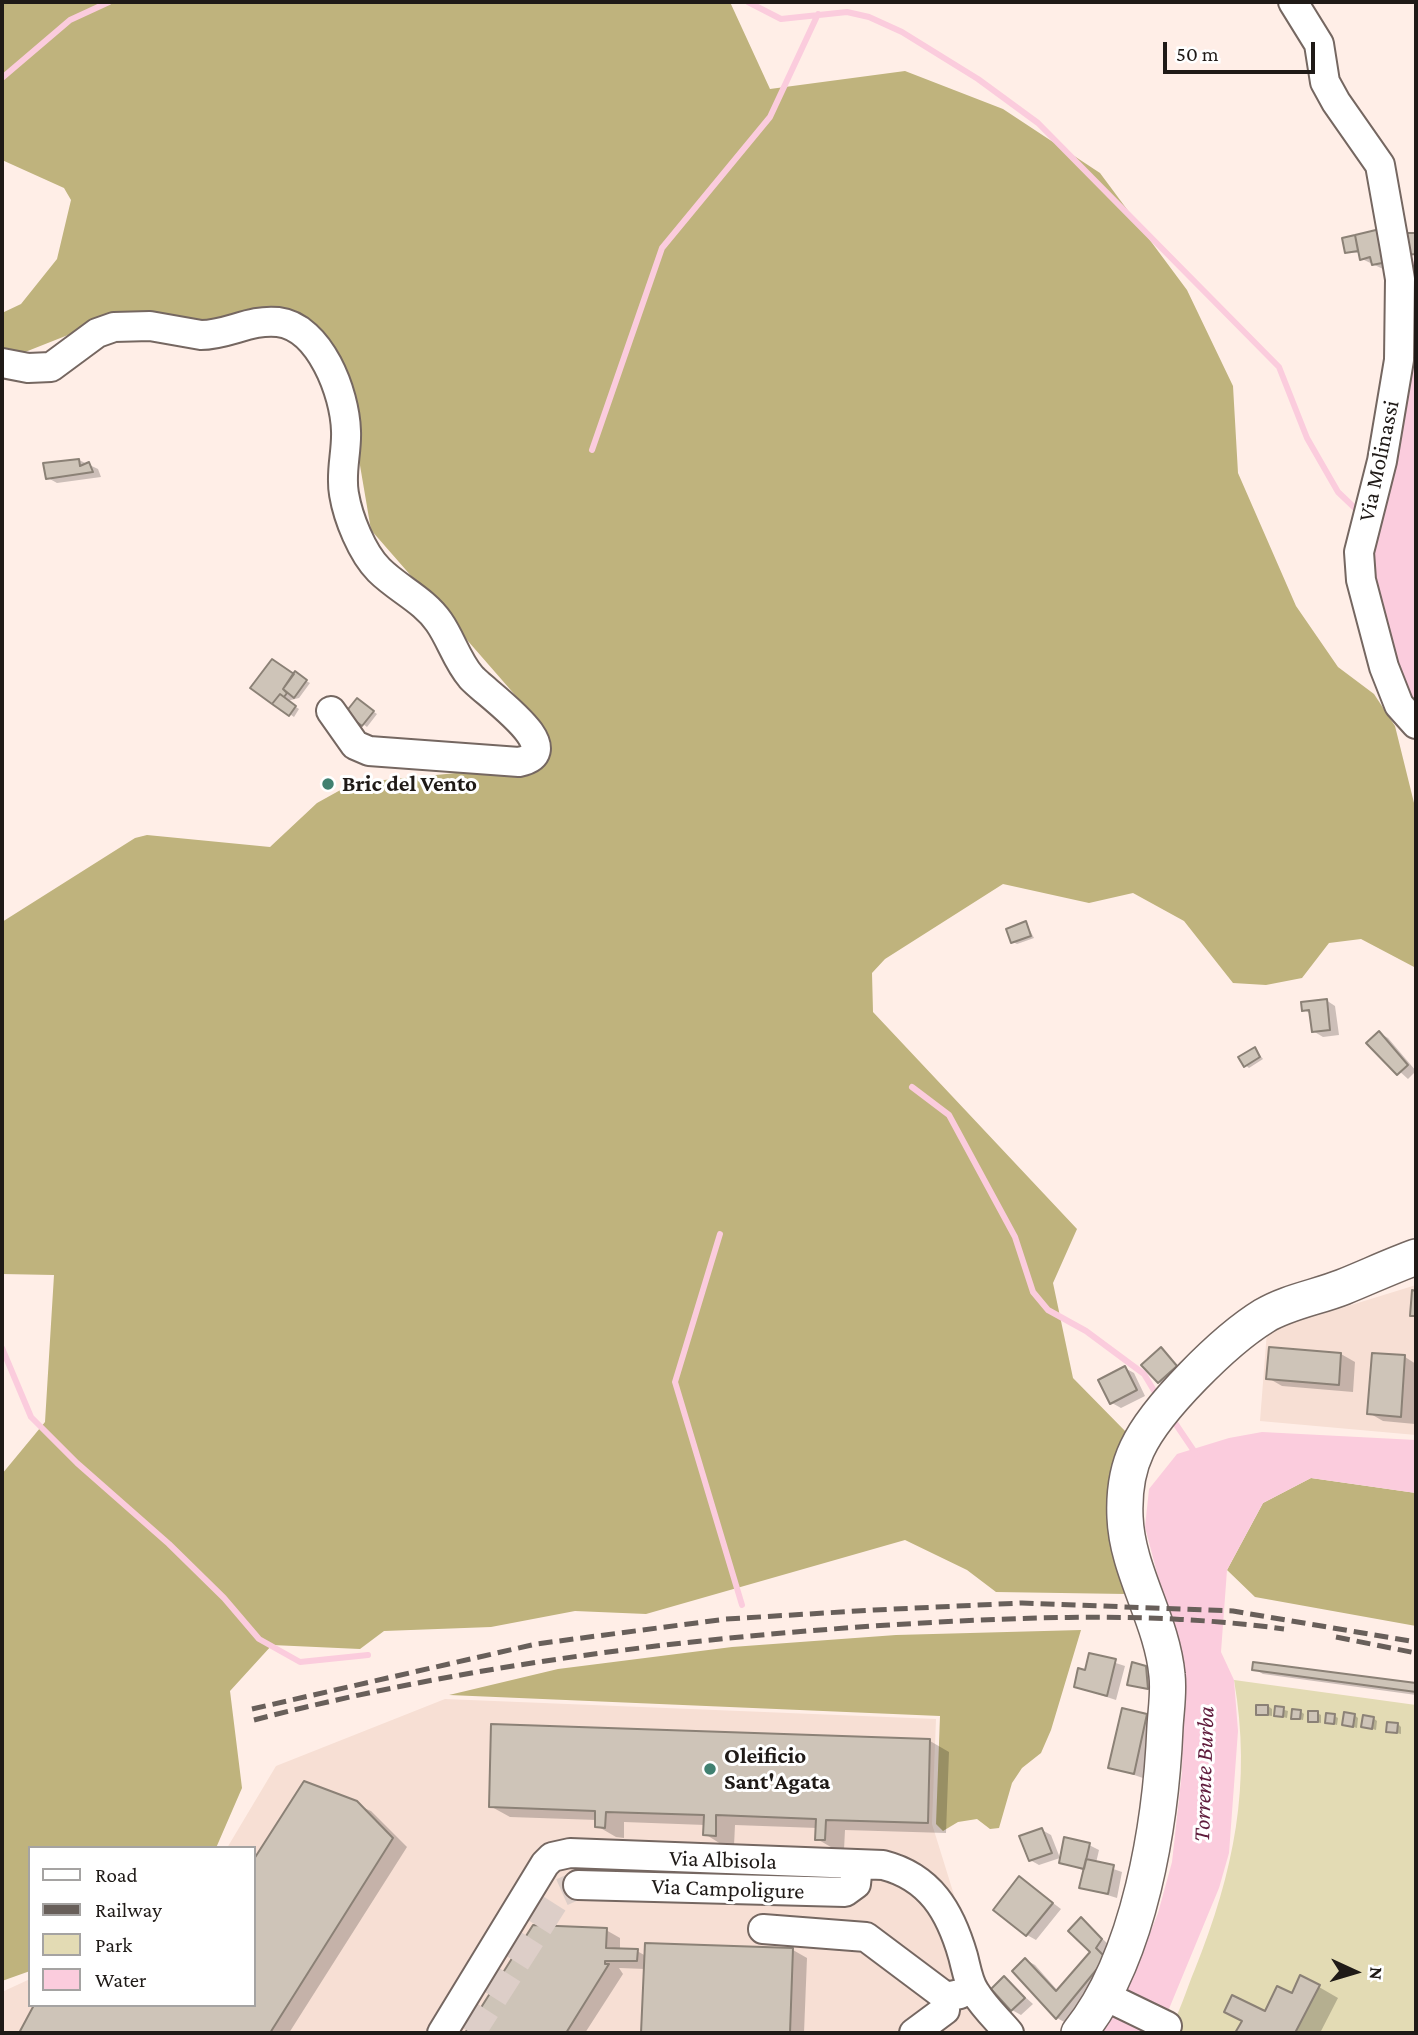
<!DOCTYPE html>
<style>
body{margin:0}
#map{position:relative;width:1418px;height:2035px;overflow:hidden;background:#ffeee7;font-family:"Crimson Pro",serif}
canvas{display:block}
.frame{position:absolute;inset:0;border:4px solid #1f1a17;pointer-events:none}
.legend{position:absolute;left:28px;top:1846px;width:228px;height:161px;box-sizing:border-box;background:#fff;border:2px solid #a5a3a2;margin:0;padding:9px 12px;list-style:none;font-size:21px;color:#1f1a17}
.legend li{display:flex;align-items:center;gap:14px;height:35px}
.legend b{width:35px;border:2px solid #a5a3a2}
.north{position:absolute;left:1320px;top:1937px;width:70px;height:70px;-webkit-text-stroke:5px #fff;paint-order:stroke;rotate:94deg;font-size:19px;font-weight:700;line-height:28px;text-align:center;color:#1f1a17}
.north::after{content:'';display:block;margin:auto;width:24px;height:32px;background:#1f1a17;clip-path:polygon(50% 0,100% 100%,50% 72%,0 100%)}
.scale{position:absolute;left:1163px;top:42px;width:152px;height:32px;box-sizing:border-box;border:4px solid #1f1a17;border-top:0;padding-left:9px;font-size:21px;line-height:24px;white-space:nowrap;color:#1f1a17;-webkit-text-stroke:5px #fff;paint-order:stroke}
</style>
<div id="map">
<canvas width="1418" height="2035"></canvas>
<div class="frame"></div>
<ul class="legend">
<li><b style="height:9px;background:#fff"></b>Road</li>
<li><b style="height:9px;background:#685f5a"></b>Railway</li>
<li><b style="height:19px;background:#e3dbb4"></b>Park</li>
<li><b style="height:19px;background:#fbccdd"></b>Water</li>
</ul>
<div class="north">N</div>
<div class="scale">50 m</div>
</div>
<script>
const context = document.querySelector('canvas').getContext('2d');
context.lineJoin = 'round';
function fill(path, color) {
  context.fillStyle = color;
  context.fill(path, 'evenodd');
}
function trace(path, color, width, dash) {
  context.strokeStyle = color;
  context.lineWidth = width;
  context.lineCap = dash ? 'butt' : 'round';
  context.setLineDash(dash || []);
  context.stroke(path);
}
function drawText(font, color, halo, rows, align = 'center') {
  context.font = font + ' "Crimson Pro",serif';
  context.lineWidth = 6;
  context.setLineDash([]);
  context.textBaseline = 'middle';
  context.strokeStyle = halo;
  context.fillStyle = color;
  for (const [text, x, y, turn = 0] of rows) {
    context.save();
    context.translate(x, y);
    context.rotate((+turn || 0) * Math.PI / 180);
    context.textAlign = isNaN(turn) ? turn : align;
    if (halo) context.strokeText(text, 0, 0);
    context.fillText(text, 0, 0);
    context.restore();
  }
}
fill(new Path2D(`
 M1416,1285V1435L1260,1421L1267,1331Z
 M445,1699L936,1719L932,1824L981,1982L1025,2033H2V1992L30,1979V2005H254V1848H227L276,1766Z`), '#f7dfd4');
fill(new Path2D(`
 M1234,1680L1416,1705V2033H1167C1180,2014 1186,1990 1195,1969C1234,1872 1252,1784 1234,1680Z`), '#e3dbb4');
fill(new Path2D(`
 M2,2H730L770,89L905,71L1003,109L1100,173L1187,290L1233,386L1238,473L1296,606L1338,667L1374,694L1395,726L1416,811V968L1361,939L1329,943L1302,978L1266,985L1233,983L1184,921L1133,893L1089,903L1003,884L885,959L872,973L873,1012L1077,1229L1053,1283L1073,1378L1127,1433C1111,1492 1104,1534 1126,1594L996,1592L967,1570L905,1540L646,1614L575,1611L491,1627L384,1631L360,1649L272,1645L230,1691L242,1788L216,1848H30V1971L2,1981V1474L45,1422L54,1275L2,1274V922L135,838L147,835L270,847L317,803L353,783L529,766L547,739L543,727L371,530L347,389L327,345L224,323L111,318L15,356L2,352V313L21,304L57,259L71,200L64,188L2,160Z
 M1311,1478L1416,1493V1626L1255,1597L1227,1570L1263,1503Z
 M1081,1630L1051,1730L1041,1753L1022,1768L1012,1783L999,1828L990,1829L977,1819L958,1822L943,1831L936,1824L940,1716L449,1695L558,1669L732,1647L896,1635Z`), '#bfb37d');
fill(new Path2D(`
 M1416,261V710L1405,688L1370,565L1411,262Z
 M1262,1432L1416,1440V1493L1311,1478L1263,1503L1227,1570L1221,1652L1234,1680L1238,1731L1229,1853L1219,1888L1159,2033H1101L1128,1988L1158,1913L1172,1862L1182,1772L1183,1703L1176,1646L1145,1527L1149,1489L1177,1454L1229,1438Z`), '#fbccdd');
fill(new Path2D(`
 M1379,231L1395,267L1383,269L1362,259L1360,253L1347,252L1344,239Z
 M79,460L98,469L101,477L57,483L48,478Z
 M294,675L310,683L299,698L287,701L299,709L294,717L253,688Z
 M361,703L377,714L367,727L347,712Z
 M1026,923L1034,938L1017,944L1013,942Z
 M1326,1000L1335,1006L1339,1035L1323,1037L1313,1031L1311,1014L1304,1010Z
 M1379,1033L1388,1038L1416,1071L1408,1079L1368,1043Z
 M1255,1049L1263,1059L1249,1068L1245,1065Z
 M1161,1350L1185,1372L1168,1387L1159,1382Z
 M1341,1354L1355,1362L1353,1392L1282,1386L1268,1378Z
 M1405,1357L1416,1364L1415,1424L1383,1421L1369,1413Z
 M1125,1368L1134,1373L1145,1396L1121,1408L1112,1403Z
 M1091,1655L1125,1666L1116,1700L1076,1687L1087,1672Z
 M1254,1664L1416,1685V1695L1263,1674L1254,1669Z
 M1146,1668L1150,1670L1151,1690L1133,1686Z
 M1268,1706L1272,1709V1716L1258,1714Z
 M1277,1708L1288,1711L1287,1718L1276,1715Z
 M1123,1710L1156,1721L1143,1778L1110,1767Z
 M1300,1711L1304,1714L1303,1720L1293,1718Z
 M1317,1713L1321,1715V1723L1310,1721Z
 M1354,1715L1358,1718L1357,1728L1344,1724Z
 M1334,1716L1338,1718L1337,1725L1326,1722Z
 M1373,1718L1377,1721L1376,1730L1363,1726Z
 M1398,1724L1401,1727V1734L1388,1731Z
 M493,1726L930,1741L949,1752L946,1833L845,1830L844,1850H836L817,1839V1828L735,1825L734,1846H724L705,1834V1825L624,1822V1838L616,1837L597,1826V1820L510,1817L490,1806Z
 M305,1783L371,1811L407,1847L289,2033H21L36,2005H254V1862Z
 M1042,1830L1051,1835L1060,1858L1039,1865L1030,1860Z
 M1089,1845L1099,1850L1096,1863L1122,1872L1117,1898L1081,1887L1085,1871L1061,1862Z
 M1020,1878L1061,1909L1036,1940L1027,1935Z
 M1082,1919L1110,1946L1114,1965L1066,2023L1057,2018L1014,1971L1026,1960L1035,1965L1058,1991L1092,1951Z
 M534,1927L606,1930L620,1938V1950L637,1951L646,1956L793,1950L807,1958L804,2033H643L645,1969L619,1968L623,1974L585,2033H467Z
 M1004,1978L1033,2004L1021,2015L1012,2010Z
 M1319,1987L1338,1998L1320,2033H1237L1243,2021L1266,2014L1292,1995Z`), '#0003');
trace(new Path2D(`
 M748,2L781,19L847,12L869,17L902,32L978,79L1038,123L1279,367L1307,438L1338,492L1360,513
 M2,78L70,20L109,2
 M592,450L662,248L770,117L818,14
 M912,1087L949,1115L1015,1237L1033,1292L1048,1310L1086,1331L1144,1374L1159,1399
 M720,1234L675,1382L742,1605
 M2,1348L31,1417L77,1463L169,1544L224,1598L259,1639L300,1662L368,1655
 M1171,1417L1196,1454`), '#fbccdd', 6);
const building = new Path2D(`
 M1380,229L1387,262L1372,265L1370,257L1360,260L1355,235Z
 M1405,233H1416V254L1406,255Z
 M1355,235L1358,251L1345,253L1342,238Z
 M79,459L80,466L89,462L93,472L46,479L43,463Z
 M272,659L294,674L283,689L287,693L284,697L280,694L272,704L250,688Z
 M295,671L307,680L294,698L283,689Z
 M280,694L296,706L289,716L272,704Z
 M357,698L374,711L362,726L345,713Z
 M1026,921L1031,936L1011,943L1006,929Z
 M1327,999L1330,1030L1312,1032L1309,1010L1302,1011L1301,1002Z
 M1379,1031L1408,1065L1397,1075L1366,1043Z
 M1255,1047L1260,1057L1244,1067L1238,1057Z
 M1412,1290L1416,1291V1316H1410Z
 M1161,1347L1177,1366L1158,1383L1141,1365Z
 M1269,1347L1341,1353L1339,1385L1266,1379Z
 M1372,1353L1405,1355L1401,1417L1367,1414Z
 M1125,1366L1137,1390L1110,1404L1098,1380Z
 M1089,1653L1116,1659L1107,1696L1074,1687L1078,1668L1085,1670Z
 M1132,1662L1146,1666L1148,1689L1127,1685Z
 M1253,1662L1416,1683V1692L1252,1670Z
 M1256,1705H1268V1715H1256Z
 M1275,1706L1284,1707L1283,1717L1274,1716Z
 M1122,1708L1147,1714L1134,1774L1108,1768Z
 M1292,1709L1301,1710L1300,1719H1291Z
 M1308,1711H1318V1722H1308Z
 M1344,1712L1355,1714L1353,1727L1342,1725Z
 M1326,1713L1335,1714L1334,1724L1325,1723Z
 M1363,1715L1374,1717L1372,1729L1361,1727Z
 M1387,1722L1398,1723L1397,1733L1386,1732Z
 M491,1724L930,1739L928,1823L826,1820L825,1840H815L816,1819L716,1815V1836L703,1835L704,1815L606,1812L605,1828L595,1827V1811L489,1807Z
 M304,1781L357,1801L393,1838L270,2033H19L34,2005H254V1859Z
 M1042,1828L1052,1853L1029,1861L1019,1836Z
 M1064,1837L1090,1843L1084,1869L1059,1863Z
 M1086,1859L1114,1865L1108,1894L1079,1888Z
 M1019,1876L1053,1903L1026,1936L993,1910Z
 M1081,1917L1102,1939L1096,1948L1106,1958L1056,2019L1012,1971L1025,1958L1056,1991L1090,1952L1068,1931Z
 M533,1925L607,1928L606,1948L638,1949L637,1961H605V1964H609L566,2033H465Z
 M645,1943L793,1948L790,2033H641Z
 M1300,1975L1320,1985L1295,2033H1235L1242,2021L1224,2012L1232,1995L1265,2011L1277,1986L1292,1993Z
 M1004,1976L1025,1998L1011,2011L991,1989Z`);
fill(building, '#cec4b8');
trace(building, '#8b8176', 2);
trace(new Path2D(`
 M471,2033L560,1893L578,1885`), '#ddcec8', 28, [28, 14]);
const minor = new Path2D(`
 M1293,2L1319,44L1325,82L1336,102L1380,165L1395,249L1400,279L1399,360L1382,461L1359,552L1361,580L1384,667L1399,705L1416,724
 M2,363L28,368L51,367L97,333L114,327L150,326L201,335C228,335 250,319 278,322C320,327 345,393 346,431C347,452 340,473 344,494C348,518 362,553 379,570C398,589 424,600 439,622C451,639 457,661 471,677C482,691 573,751 519,762L369,751L355,745L331,711
 M578,1885L845,1892L856,1884L858,1865
 M763,1929L866,1937L946,1997
 M1105,1996L1167,2026
 M442,2033L545,1864L552,1857L570,1853L883,1865C930,1877 950,1911 963,1956C966,1967 968,1982 975,1992C984,2007 998,2020 1009,2033
 M914,2033L945,2010L946,1997L960,1994`);
const major = new Path2D(`
 M1079,2033C1140,1957 1161,1823 1165,1727C1166,1710 1169,1692 1167,1675C1162,1620 1127,1571 1125,1517C1124,1494 1127,1470 1137,1449C1156,1408 1225,1340 1264,1316C1287,1302 1318,1297 1343,1287C1368,1277 1391,1266 1416,1257`);
trace(minor, '#756761', 32);
trace(major, '#756761', 38);
trace(minor, '#fff', 28);
trace(major, '#fff', 35);
trace(new Path2D(`
 M1336,1637L1416,1653
 M252,1709L536,1644L726,1619L874,1610L1022,1603L1233,1611L1416,1642
 M254,1720C462,1666 674,1639 889,1625C1020,1617 1153,1611 1284,1629`), '#685f5a', 5, [14, 7]);
for (const [x, y, r, color] of [
 [328,784,7,"#408070"],
 [710,1769,7,"#408070"]
]) {
  const dot = new Path2D();
  dot.arc(x, y, r, 0, 2 * Math.PI);
  context.fillStyle = color;
  context.fill(dot);
  trace(dot, '#fff', 2.5);
}
drawText('23px', '#1f1a17', '#fff', [
 ["Via Molinassi",1379,461,-78],
 ["Via Albisola",723,1860,2],
 ["Via Campoligure",728,1889,2]
]);
drawText('bold 23px', '#1f1a17', '#fff', [
 ["Bric del Vento",342,784],
 ["Oleificio",724,1756],
 ["Sant'Agata",724,1782]
], 'left');
drawText('italic 24px', '#5f1c3c', '#fff', [
 ["Torrente Burba",1204,1774,-88]
]);
</script>
